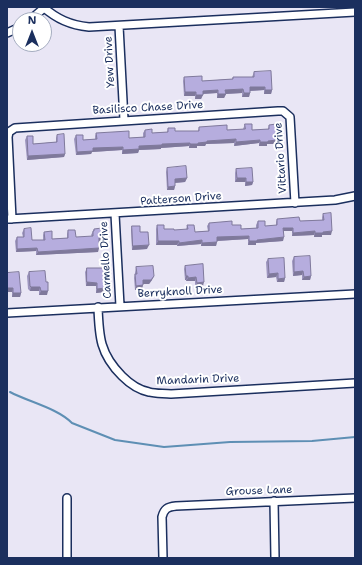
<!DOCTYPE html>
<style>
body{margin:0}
#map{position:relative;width:362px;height:565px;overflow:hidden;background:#e9e6f5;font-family:"Shantell Sans",sans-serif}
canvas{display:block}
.frame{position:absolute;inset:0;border:8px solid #1b2f5e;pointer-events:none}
.north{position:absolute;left:12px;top:12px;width:40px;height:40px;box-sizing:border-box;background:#fff;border:1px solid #a4acbf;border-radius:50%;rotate:0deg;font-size:11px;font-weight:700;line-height:16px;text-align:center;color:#1b2f5e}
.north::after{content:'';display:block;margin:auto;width:14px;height:18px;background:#1b2f5e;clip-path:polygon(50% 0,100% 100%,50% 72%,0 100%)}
</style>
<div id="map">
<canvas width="362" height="565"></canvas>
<div class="frame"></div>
<div class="north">N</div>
</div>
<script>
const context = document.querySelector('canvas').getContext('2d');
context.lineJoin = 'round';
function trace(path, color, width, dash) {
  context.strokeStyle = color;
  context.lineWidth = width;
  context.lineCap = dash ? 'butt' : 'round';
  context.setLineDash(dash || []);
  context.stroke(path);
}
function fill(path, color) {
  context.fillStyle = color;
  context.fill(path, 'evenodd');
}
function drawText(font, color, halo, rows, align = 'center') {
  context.font = font + ' "Shantell Sans",sans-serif';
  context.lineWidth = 4;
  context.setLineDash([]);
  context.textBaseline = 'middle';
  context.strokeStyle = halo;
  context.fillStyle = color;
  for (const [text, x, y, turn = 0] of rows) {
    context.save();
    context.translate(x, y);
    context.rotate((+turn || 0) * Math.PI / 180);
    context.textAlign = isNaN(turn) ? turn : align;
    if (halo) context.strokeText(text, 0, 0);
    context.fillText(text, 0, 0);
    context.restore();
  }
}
trace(new Path2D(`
 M10,392C29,402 57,408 72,423L115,440L164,447L230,442L312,441L355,437`), '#5e8fb4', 2);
const street = new Path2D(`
 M43,7C57,19 70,25 89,27L355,12
 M30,20L44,8
 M119,26L124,120
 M7,33L20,27
 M115,214L120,306
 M8,219L335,200L355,196
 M12,219L8,137L9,132L15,128L278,111H283L290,117L295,203
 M98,307C99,337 100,354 122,376C129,383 139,390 149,392C156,394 164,393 171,394L355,383
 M7,313L355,294
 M67,498V558
 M274,501L275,558
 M163,558L162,517C164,509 167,507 176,506L355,498`);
trace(street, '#1b2f5e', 10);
trace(street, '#fff', 7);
fill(new Path2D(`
 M254,72L272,90L271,94H264V90L250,91L249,97H242V93L226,94L224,98H217V93L203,94L201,99H195V96H184L183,81L184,77L202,81L232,79L233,77H252Z
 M245,124L252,130L268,129L269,125L277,140L275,144H267V146H259V143L234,146V143L206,144L205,146H197V148H189V146L161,148V149L139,150L138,153L122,154V150L92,152L91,154L76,155L74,139L76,135L83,140L95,139V136L96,133L129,138L143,137V133L145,130L152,133L167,132L168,128L175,131H198L199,127L227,130L243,129Z
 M57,135L65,154L64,157L27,160L25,140L27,136L33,144L56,142V138Z
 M167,168L187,178L185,182L175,183V186L174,190H167L166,172Z
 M236,169L253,182L252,185L245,186V182H235V173Z
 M323,214L331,235H322V237H314V235L292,236V231H284L283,241L256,243V245H248V239L217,241L216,246H201V244L177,246V245H156V229L157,225L164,229L174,230H186L187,225L195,232L208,231L207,226L209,223L232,225L241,229L256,228V225L258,221L265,226H276V222L277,219L300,221L322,220V217Z
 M132,226L140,232L147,249L132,250L131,230Z
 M24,229L32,240H43V235L44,232L52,239L67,238V234L68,230L76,237H92L91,235L94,229L101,242H99L98,252L36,255V251L16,252L15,241L17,237H23L22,233Z
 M294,257L311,276L310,280H302V275L293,276L292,261Z
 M268,259L285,278L284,282H277L276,277L267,278L266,262Z
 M203,264V286L195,287V281H186V280H185L184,269L185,266Z
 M136,267L152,280L149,284H143L142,289L135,290L134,278Z
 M87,268L104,276L105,288L104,292L96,293V286H86L85,272Z
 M29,272L47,295H39V291H30L28,289L27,276Z
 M7,273L21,293L20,297H12V292H7Z`), '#9d95bf');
fill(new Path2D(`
 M250,87H265L264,90L248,91Z
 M243,89L242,93L224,94L225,90Z
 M218,90L217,93L201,94L203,91Z
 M265,90H272L271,94H264Z
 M185,92H196L195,96H184Z
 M244,93H250L249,97H242Z
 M218,94H226L224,98H217Z
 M196,95H203L201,99H195Z
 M236,139L234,143L206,144L205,146H197V148H189L190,144L207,141Z
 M260,140L259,143L234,146L236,142Z
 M277,140L275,144H267V146H259L260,142L268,141Z
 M190,143L189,146L161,148V149L139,150L138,153L122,154L123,150L139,146L162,144Z
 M123,147L122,150L92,152L91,154L76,155L77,152L93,148Z
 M65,154L64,157L27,160L28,156Z
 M187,178L185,182L173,183L175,179Z
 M237,178H246L245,182H235Z
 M246,182H253L252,185L245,186Z
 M175,186L174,190H167L168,187Z
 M283,228H293L292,231H282Z
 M315,231L314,235L292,236L293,233Z
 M332,231L331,235H322V237H314L315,233L323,232Z
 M249,236L248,239L216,241L217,237Z
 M284,237L283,241L256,243V245H248L249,241L257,240Z
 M99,238H102L101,242H98Z
 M202,240L201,244L177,246L179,243Z
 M158,241H179L177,245H156Z
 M217,242L216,246H201L202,243Z
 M149,245L147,249L132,250L133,246Z
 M37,248L36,251L16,252L17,249Z
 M99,248L98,252L36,255L38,252Z
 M303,271L302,275L293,276L294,272Z
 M278,273L276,277L267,278L269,274Z
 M154,276L152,280L149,284H142L143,280Z
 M186,276H188L186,280H185Z
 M311,276L310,280H302L304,277Z
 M196,277L195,281H186L188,278Z
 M285,278L284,282H277L278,279Z
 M87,282L97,283L96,286H86Z
 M204,282L203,286L195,287L197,283Z
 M143,285L142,289L135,290L136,286Z
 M31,287H40L39,291H30Z
 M7,288H13L12,292H7Z
 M105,288L104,292L96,293L97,289Z
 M41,291H48L47,295H39Z
 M13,293H21L20,297H12Z`), '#7f799b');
const building = new Path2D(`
 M271,71L272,90H265V87H250V93H244L243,89L225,90L226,94H218V90L203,91V95H196V92H185L184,77L202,76V81L233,79V77H254V72Z
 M245,124H252V130L269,129V125L276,124L277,140L268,141V142H260V140L236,142V139L207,141V142L198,143V144H190V143L162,144V145L139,146V149L123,150V147L93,148V151L77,152L76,135H83V140L97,139L96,133L129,131V138L145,137V130L152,129V133L168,132V128H175V131H199V127L227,125V130L245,129Z
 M64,134L65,154L28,156L27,136H33V144L57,142V135Z
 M186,166L187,178L175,179V186L168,187L167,168Z
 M252,168L253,182H246V178H237L236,169Z
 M331,213L332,231L323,232V233H315V231L293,233V228H283L284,237L257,240V241H249V236L217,237V242L202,243V240L179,243V241H158L157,225H164V229H174V230L188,229L187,225H194L195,232L209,231V223L232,221V225H241V229L258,228V221H265V226L277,225V219L299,217L300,221L324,220L323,214Z
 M132,226H140V232H148L149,245L133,246Z
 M31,228L32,240H45L44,232L52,231V239L68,238V230H75L76,237L93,236V231H94V229L102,228V238H99V248L38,252L37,248L17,249V237H24V229Z
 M310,256L311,276L304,277L303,271L294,272V257Z
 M284,258L285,278L278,279V273L269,274L268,259Z
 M203,264L204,282L197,283L196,277L188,278V276H186L185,266Z
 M153,266L154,276L151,280H143V285L136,286L135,274H137L136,267Z
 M87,268H103L104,276H105V288L97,289V283L87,282Z
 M45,271L46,282H48V291H41L40,287H31L30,286L29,272Z
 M19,272L21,293H13V288H7V273Z`);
fill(building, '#b6adde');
trace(building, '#7f799b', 1);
drawText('11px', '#1b2f5e', '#fff', [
 ["Yew Drive",110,62,-93],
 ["Basilisco Chase Drive",148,108,-3],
 ["Vittario Drive",281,158,-94],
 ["Patterson Drive",181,199,-4],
 ["Carmello Drive",106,260,-93],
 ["Berryknoll Drive",180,292,-3],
 ["Mandarin Drive",198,380,-2],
 ["Grouse Lane",259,491,-2]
]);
</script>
